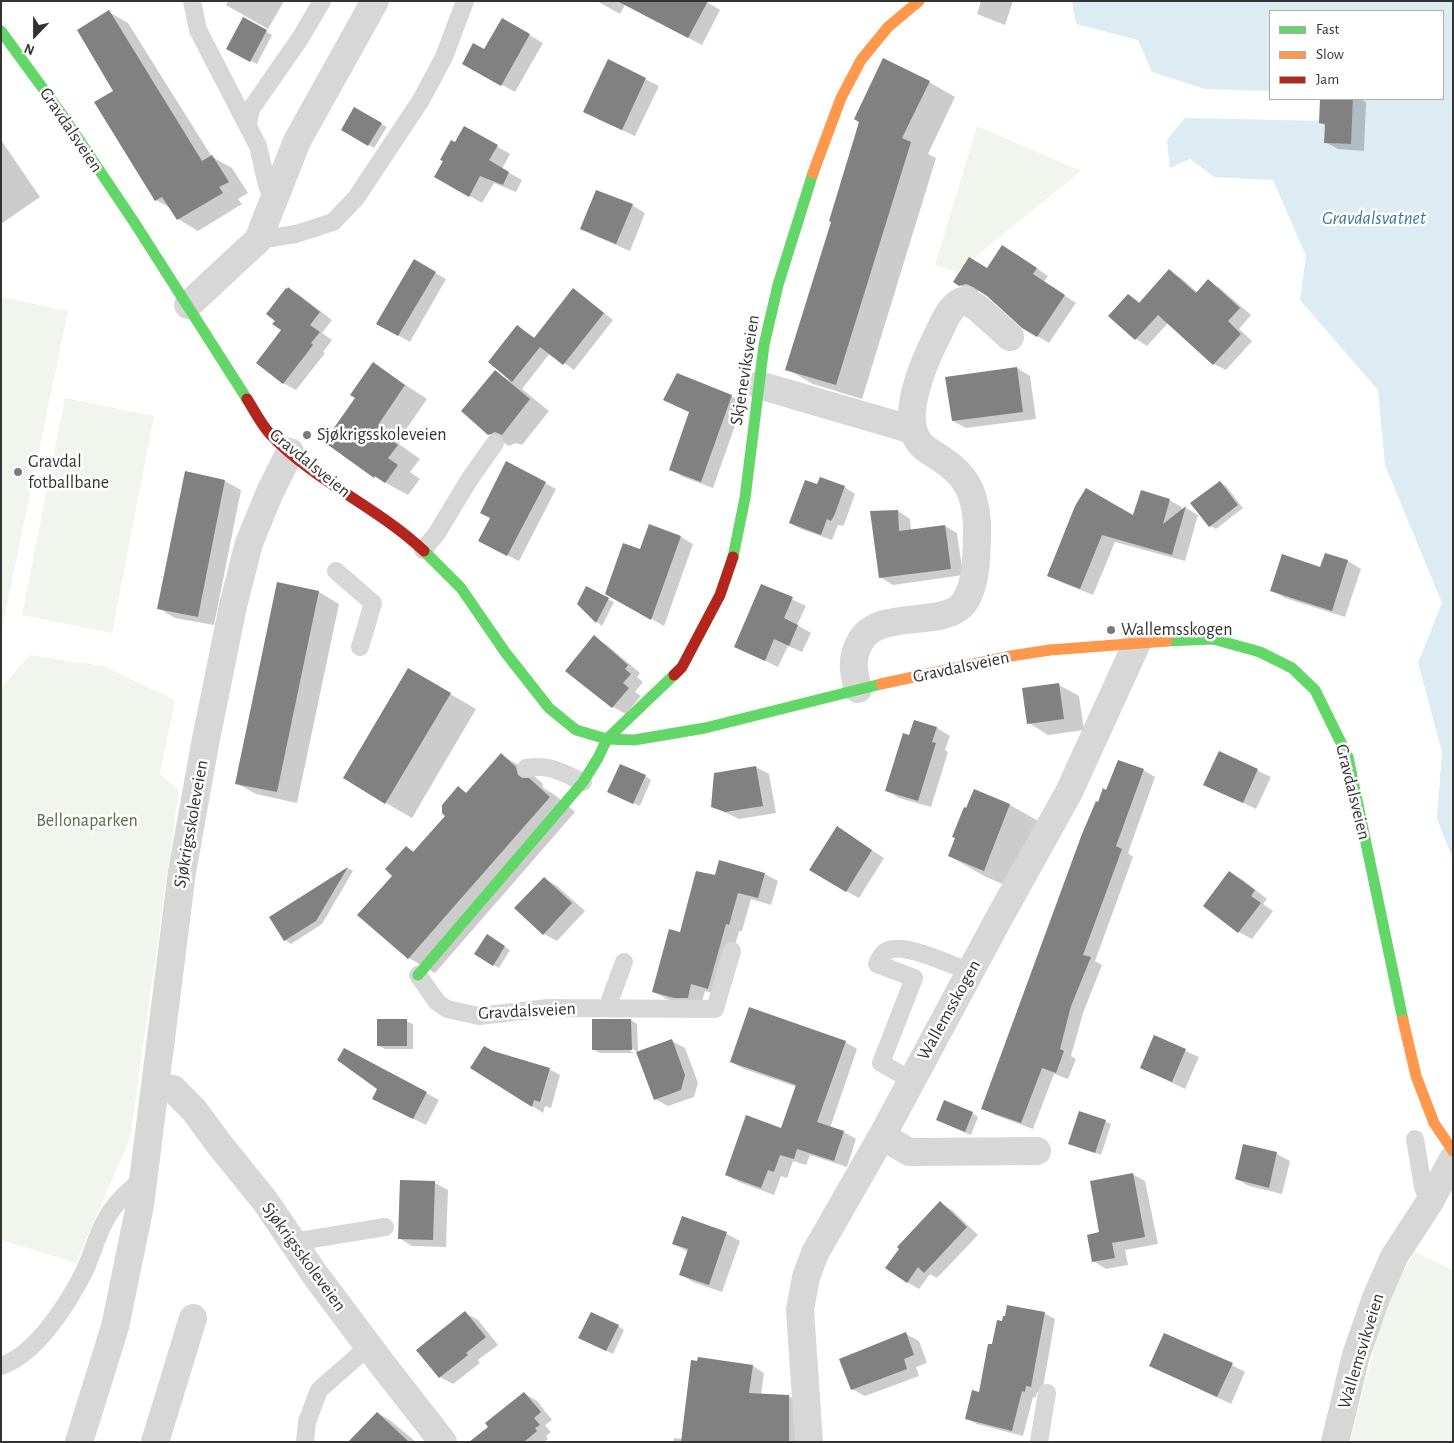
<!DOCTYPE html>
<meta charset="utf-8">
<style>
body{margin:0}
#map{position:relative;width:1454px;height:1443px;overflow:hidden;background:#fff;font-family:"Alegreya Sans",sans-serif}
canvas{display:block}
.frame{position:absolute;inset:0;border:2px solid #333;pointer-events:none}
.legend{position:absolute;left:1269px;top:10px;width:175px;height:90px;box-sizing:border-box;background:#fff;border:1px solid #adadad;margin:0;padding:6px 9px;list-style:none;font-size:15px;color:#333}
.legend li{display:flex;align-items:center;gap:10px;height:25px}
.legend b{width:25px;border:1px solid #adadad}
.north{position:absolute;left:10px;top:10px;width:50px;height:50px;-webkit-text-stroke:4px #fff;paint-order:stroke;rotate:202deg;font-size:14px;font-weight:700;line-height:20px;text-align:center;color:#333}
.north::after{content:'';display:block;margin:auto;width:18px;height:22px;background:#333;clip-path:polygon(50% 0,100% 100%,50% 72%,0 100%)}
</style>
<div id="map">
<canvas width="1454" height="1443"></canvas>
<div class="frame"></div>
<ul class="legend">
<li><b style="height:6px;background:#63d668"></b>Fast</li>
<li><b style="height:6px;background:#ff974d"></b>Slow</li>
<li><b style="height:6px;background:#b3261e"></b>Jam</li>
</ul>
<div class="north">N</div>
</div>
<script>
const context = document.querySelector('canvas').getContext('2d');
context.lineJoin = 'round';
function fill(path, color) {
  context.fillStyle = color;
  context.fill(path, 'evenodd');
}
function trace(path, color, width, dash) {
  context.strokeStyle = color;
  context.lineWidth = width;
  context.lineCap = dash ? 'butt' : 'round';
  context.setLineDash(dash || []);
  context.stroke(path);
}
function drawText(font, color, halo, rows, align = 'center') {
  context.font = font + ' "Alegreya Sans",sans-serif';
  context.lineWidth = 5;
  context.setLineDash([]);
  context.textBaseline = 'middle';
  context.strokeStyle = halo;
  context.fillStyle = color;
  for (const [text, x, y, turn = 0] of rows) {
    context.save();
    context.translate(x, y);
    context.rotate((+turn || 0) * Math.PI / 180);
    context.textAlign = isNaN(turn) ? turn : align;
    if (halo) context.strokeText(text, 0, 0);
    context.fillText(text, 0, 0);
    context.restore();
  }
}
fill(new Path2D(`
 M977,126L1081,171L957,272L935,265Z
 M1,297L68,311L1,633Z
 M65,398L154,416L112,633L22,615Z
 M30,655L103,666L175,700L160,774L179,790L130,1138L76,1263L1,1240V688Z
 M1415,1252L1453,1270V1442H1350L1386,1301Z`), '#f1f5ed');
fill(new Path2D(`
 M1072,1H1453V859L1437,819L1442,752L1418,663L1442,603L1385,465L1378,390L1300,300L1306,256L1273,180L1214,177L1190,159L1170,168L1167,140L1185,118L1325,121L1324,143L1351,144L1353,99H1443V11H1270V91L1205,89L1152,72L1138,40L1076,24Z`), '#ddebf3');
fill(new Path2D(`
 M228,1H284L268,29L226,5Z
 M597,1H627L620,14Z
 M705,1L720,10L702,45L646,16Z
 M981,1H1013L1005,25L977,14Z
 M109,12L128,23L212,157L232,168L248,193L238,199L242,204L198,231L178,219L172,209L156,200L115,91Z
 M244,19L272,35L257,64L228,49Z
 M502,19L543,43L515,92L463,63L484,51Z
 M608,61L659,86L635,136L597,119Z
 M929,82L955,97L928,154L936,158L862,399L813,384L787,369Z
 M1321,99H1360L1366,102L1364,151L1338,149L1325,142L1326,126L1320,122Z
 M355,108L387,127L374,148L342,129Z
 M464,127L510,154L502,169L522,180L516,192L494,183L482,203L436,177Z
 M1,140L40,197L1,224Z
 M632,205L645,213L630,251L595,236L582,228Z
 M1015,253L1048,276L1044,282L1076,303L1049,343L1037,336L988,295L979,291L972,292L955,282L988,269Z
 M414,261L446,279L410,342L378,324Z
 M1169,271L1181,278L1198,293L1208,281L1220,288L1251,315L1239,329L1252,341L1226,370L1214,364L1168,323L1147,346L1136,339L1110,316L1129,295L1141,303Z
 M289,289L302,297L332,320L322,333L332,340L323,352L325,353L296,390L283,383V330L276,320Z
 M573,290L583,296L613,320L574,370L550,353L522,389L549,411L522,445L516,443L509,446L489,434L495,372L509,380L517,327L535,338Z
 M373,364L427,399L400,438L402,440L399,444L420,459L410,472L420,479L408,495L375,477L325,442L357,398Z
 M1017,368L1030,376L1036,419L966,428L953,421Z
 M731,396L743,403L713,488L683,477L670,469L690,412L677,406Z
 M186,473L225,481L241,490L214,625L175,618L158,608Z
 M1220,482L1226,486L1243,508L1216,529L1210,526Z
 M545,483L556,489L519,561L491,547Z
 M818,486L844,487L855,494L845,522L843,526L838,525L832,540L801,529L790,523Z
 M1169,500L1182,507L1181,512L1186,508L1198,515L1185,561L1115,542L1093,595L1061,582L1048,575L1076,507L1134,517Z
 M898,511L910,519L911,531L945,526L957,533L963,575L893,585L880,577Z
 M681,537L693,544L664,626L606,593L641,551Z
 M1348,561L1361,569L1345,617L1285,598L1272,590L1321,568Z
 M278,584L319,592L339,604L297,803L256,794L236,783Z
 M762,585L806,606L797,625L811,633L802,652L788,646L778,667L735,646Z
 M608,599L614,602L602,626L597,622L578,604Z
 M594,637L607,645L640,673L637,677L643,682L635,692L641,696L626,714L613,707L566,671Z
 M409,670L476,709L412,818L386,803Z
 M1059,685L1079,696L1084,730L1048,735L1029,723L1024,689Z
 M915,721L937,728L950,736L945,750L948,752L931,807L899,798L886,790L910,736Z
 M1219,752L1271,777L1256,809L1205,784Z
 M501,755L527,770L542,783L543,788L555,795L575,812L435,973L409,958L394,875L406,847L415,852L447,816L458,788L467,793Z
 M756,767L769,774L776,813L739,819L712,806Z
 M1143,770L1155,777L1128,853L1133,857L1095,961L1102,965L1083,1013L1071,1056L1076,1059L1068,1079L1054,1074L1033,1129L995,1115L983,1108L1099,804Z
 M645,776L651,780L640,806L615,795Z
 M974,791L1010,805L1047,826L1022,892L986,877L949,856Z
 M850,836L884,858L859,898L846,891Z
 M348,868L353,871L322,924L291,944L285,940L271,917Z
 M1230,873L1243,880L1267,899L1263,904L1273,911L1252,939L1239,932Z
 M765,874L778,881L771,905L751,899L742,931H739L721,995L705,991L701,1005H688L667,999L654,992L680,934L715,877Z
 M544,878L557,886L585,911L557,941L544,934Z
 M487,936L510,950L499,968L476,954Z
 M631,1020L637,1024L638,1052L627,1046L626,1048L634,1053H600L594,1050Z
 M406,1021L413,1024V1049H385L379,1046Z
 M1155,1037L1199,1057L1185,1089L1141,1068Z
 M672,1041L685,1048L698,1083L694,1097L668,1106L655,1099Z
 M845,1042L857,1049L830,1128L844,1132L856,1139L847,1167L810,1155L806,1165L793,1161L787,1178L781,1176L774,1195L739,1182L726,1175L782,1129L797,1087L744,1069L731,1062Z
 M494,1053L549,1069L560,1075L551,1108L545,1106L543,1113L472,1067Z
 M379,1089L426,1093L439,1100L426,1125L373,1099Z
 M972,1113L978,1117L971,1135L937,1120Z
 M1105,1121L1111,1124L1101,1155L1069,1143Z
 M1244,1145L1277,1154L1290,1161L1282,1194L1249,1186L1236,1179Z
 M1132,1174L1145,1181L1158,1244L1125,1250L1128,1265L1106,1269L1093,1261L1101,1233Z
 M402,1181L435,1183L448,1190L446,1247L412,1246L399,1238Z
 M940,1203L952,1210L978,1235L937,1278L930,1274L919,1289L907,1282Z
 M683,1218L727,1234L740,1241L722,1292L693,1282L680,1274L688,1252L674,1244Z
 M465,1313L478,1320L498,1345L478,1360L480,1363L453,1384L440,1377Z
 M1044,1313L1055,1319L1042,1393L1037,1392L1036,1397H1033L1023,1436L977,1424L966,1418L980,1393L993,1346L1003,1322Z
 M618,1326L624,1330L613,1354L586,1341Z
 M906,1334L919,1341L927,1363L916,1367L919,1376L865,1396L852,1389Z
 M1232,1365L1245,1372L1231,1404L1151,1366Z
 M753,1366L764,1373L761,1395L789,1396L800,1403V1442H673L674,1438L682,1439Z
 M525,1394L537,1401L552,1420L545,1425L551,1432L546,1436L548,1439L544,1442H496Z
 M378,1413L391,1421L416,1442H350Z`), '#0003');
fill(new Path2D(`
 M617,1H708L688,38Z
 M109,10L202,161L212,155L229,182L219,187L223,193L177,220L162,197L155,201L94,102L113,91L77,30Z
 M243,17L267,30L250,62L226,49Z
 M502,18L530,34L501,86L462,64L473,43L484,49Z
 M883,58L930,81L902,138L911,142L836,385L785,370L831,222L829,221L859,122L854,119Z
 M608,59L646,78L622,130L583,112Z
 M1320,99H1353L1351,144L1324,143L1325,124L1319,123Z
 M354,107L382,123L368,146L341,130Z
 M464,126L498,145L489,160L509,172L503,185L480,176L469,197L434,177L443,161L440,160L451,140L455,142Z
 M596,190L633,204L616,244L580,229Z
 M1002,245L1037,268L1033,274L1065,295L1037,337L1022,328L987,296L973,287L966,284L959,286L953,282L969,257L987,268Z
 M414,259L436,272L398,336L376,324Z
 M1169,269L1196,293L1208,279L1240,308L1228,321L1241,334L1213,365L1158,315L1135,340L1108,316L1128,294L1139,303Z
 M288,287L320,312L310,325L320,332L311,343L313,345L283,384L256,363L281,330L272,324L275,321L266,314L286,288L287,289Z
 M573,288L604,313L563,365L540,347L512,382L488,362L517,325L534,338Z
 M373,362L405,385L378,425L380,426L377,430L398,445L388,458L398,465L385,483L375,476L374,478L324,442L355,398L350,395Z
 M1017,367L1023,412L952,421L945,377Z
 M495,370L530,399L502,435L495,432L488,435L461,411Z
 M677,373L732,395L701,482L669,470L689,412L663,400Z
 M506,461L546,482L507,556L478,541L490,518L480,513Z
 M185,471L225,480L198,617L157,609Z
 M820,477L845,486L834,516L831,521L827,519L821,535L789,523L805,480L817,484Z
 M1220,481L1238,505L1209,527L1190,503Z
 M1086,488L1133,515L1141,490L1170,499L1163,524L1186,506L1172,555L1102,535L1080,589L1047,576L1075,506Z
 M898,510L899,531L945,525L951,569L879,578L870,511Z
 M649,524L681,536L651,620L605,594L623,543L640,549Z
 M1325,553L1348,560L1332,611L1270,591L1282,554L1320,567Z
 M277,582L319,591L277,792L235,784Z
 M761,584L793,597L784,618L798,625L789,646L774,639L765,661L734,647Z
 M586,586L609,598L596,623L577,604Z
 M594,635L628,665L625,669L631,674L623,683L629,688L612,708L565,671Z
 M408,668L451,693L385,804L343,778Z
 M1059,683L1064,719L1027,724L1022,688Z
 M914,720L937,727L932,742L936,743L918,801L885,791L903,733L909,735Z
 M1219,751L1258,769L1243,803L1203,785Z
 M501,753L516,767L518,775L522,778H529L550,797L408,959L357,915L392,876L385,869L406,846L413,852L445,816L442,813V805L458,786L466,793Z
 M1118,760L1144,769L1116,846L1122,849L1083,955L1091,957L1071,1006L1060,1049L1064,1051L1056,1073L1042,1068L1021,1123L981,1109L1082,834L1096,801L1098,802L1103,788L1106,790Z
 M620,764L646,775L633,804L607,792Z
 M756,766L763,806L725,812L711,807L714,773Z
 M974,789L1010,804L984,871L948,856L955,838L952,837L964,807L966,808Z
 M837,826L872,850L846,892L809,870Z
 M719,860L765,873L758,898L738,893L729,925L726,924L708,989L691,984L688,998H674L652,992L669,929L680,932L696,871L715,875Z
 M348,867L316,921L284,941L269,917Z
 M1229,871L1255,890L1251,896L1261,903L1238,933L1203,906Z
 M544,877L572,903L543,935L514,908Z
 M487,934L505,946L493,966L474,954Z
 M749,1007L846,1041L817,1122L844,1131L834,1161L797,1149L794,1159L780,1155L774,1172L768,1170L761,1188L725,1175L746,1115L781,1128L796,1085L730,1062Z
 M377,1019H407V1046H377Z
 M592,1019H631L632,1050H592Z
 M1154,1035L1186,1049L1172,1082L1140,1068Z
 M672,1039L685,1075L681,1090L654,1100L636,1052Z
 M484,1046L493,1051L550,1068L540,1102L534,1100L532,1107L470,1068Z
 M344,1048L427,1092L413,1119L372,1099L377,1089L337,1060Z
 M944,1100L973,1112L965,1132L936,1120Z
 M1079,1111L1106,1120L1095,1153L1068,1144Z
 M1243,1144L1277,1152L1269,1188L1235,1179Z
 M1133,1173L1145,1237L1112,1243L1115,1258L1092,1262L1087,1235L1099,1232L1090,1181Z
 M400,1180L435,1181L433,1240L398,1239Z
 M940,1201L967,1227L924,1273L918,1267L907,1283L885,1268L899,1249L897,1247Z
 M682,1216L727,1232L709,1285L679,1275L688,1249L672,1244Z
 M1007,1305L1045,1312L1031,1387L1026,1386L1025,1392L1022,1391L1012,1431L965,1419L972,1390L979,1392L988,1344H992L997,1320L1002,1321L1003,1316H1005Z
 M465,1311L486,1337L466,1353L468,1355L439,1378L416,1350Z
 M591,1312L619,1325L606,1351L578,1338Z
 M906,1332L914,1355L904,1359L907,1369L851,1390L839,1359Z
 M1164,1333L1233,1363L1217,1397L1149,1366Z
 M698,1357L753,1365L749,1393L789,1395V1442H681L691,1360L697,1361Z
 M524,1392L541,1412L534,1418L540,1425L535,1428L537,1431L524,1442H469L488,1427L485,1423Z
 M377,1412L409,1442H348Z`), '#818181');
trace(new Path2D(`
 M192,1L198,30L258,146L267,185L274,202
 M248,124L251,109L301,37L322,1
 M258,240L296,234L333,222L356,198L421,100L444,57L465,1
 M423,550L437,533L469,480L495,443
 M336,571L373,603L360,647
 M526,768C550,764 561,772 583,782
 M418,975L437,1002L447,1009L479,1016L548,1008L715,1009L732,951
 M607,1008L624,962
 M911,1080L881,1063L914,978L877,964C880,958 882,952 889,950C905,943 952,965 970,972
 M1415,1139L1423,1187L1429,1203
 M293,1242L385,1227
 M1,1366C37,1354 69,1302 85,1270C94,1250 100,1224 114,1207C122,1196 134,1187 144,1177
 M305,1442L307,1422L319,1390L360,1354L370,1348L366,1341
 M1039,1442L1047,1393`), '#d7d7d7', 18);
trace(new Path2D(`
 M188,305L258,240L297,141L375,1
 M759,385L913,430
 M858,689C853,671 851,658 860,642C878,608 941,629 963,604C978,586 977,545 977,523C975,492 966,475 940,458C932,453 924,449 919,442C900,417 924,362 936,338C943,325 949,304 965,300L979,309L1010,337
 M155,1087L173,1089L194,1110L219,1144L265,1201L316,1276L382,1364L443,1442
 M882,1136L909,1152L1037,1151
 M79,1442L115,1327L140,1205L182,872L205,744L233,606L249,543L270,492L290,452
 M155,1442L193,1318
 M809,1442L800,1310L806,1277L815,1253L882,1136L998,920L1069,792L1137,643
 M1335,1442L1356,1355L1376,1298L1394,1257L1429,1203L1453,1159`), '#d7d7d7', 28);
trace(new Path2D(`
 M1,31L63,116L134,222L247,399
 M424,551L461,588L505,652L549,708L576,730L607,739L634,740L705,728L881,684
 M733,557L745,498L764,345L778,285L813,173
 M1167,641L1213,639L1260,652L1292,668L1315,690L1348,757L1403,1020
 M418,975L583,782L598,758L607,739L674,675`), '#63d668', 11);
trace(new Path2D(`
 M813,173L841,98L861,60L888,27L919,1
 M881,684L1011,656L1050,650L1167,641
 M1403,1020L1416,1076L1434,1123L1453,1151`), '#ff974d', 11);
trace(new Path2D(`
 M247,399C254,410 261,424 270,434C315,482 378,507 424,551
 M674,675L682,667L720,595L733,557`), '#b3261e', 11);
for (const [x, y, r, color] of [
 [307,435,5,"#7a7a7a"],
 [18,472,5,"#7a7a7a"],
 [1111,630,5,"#7a7a7a"]
]) {
  const dot = new Path2D();
  dot.arc(x, y, r, 0, 2 * Math.PI);
  context.fillStyle = color;
  context.fill(dot);
  trace(dot, '#fff', 2);
}
drawText('18px', '#333', '#fff', [
 ["Gravdalsveien",71,130,56],
 ["Skjeneviksveien",745,370,-81],
 ["Gravdalsveien",310,463,39],
 ["Gravdalsveien",961,667,-12],
 ["Gravdalsveien",1353,792,76],
 ["Sjøkrigsskoleveien",191,824,-80],
 ["Wallemsskogen",949,1010,-61],
 ["Gravdalsveien",527,1011,-3],
 ["Sjøkrigsskoleveien",304,1257,54],
 ["Wallemsvikveien",1361,1351,-73]
]);
drawText('18px', '#333', '#fff', [
 ["Sjøkrigsskoleveien",317,435],
 ["Gravdal",28,462],
 ["fotballbane",28,483],
 ["Wallemsskogen",1121,630]
], 'left');
drawText('18px', '#56703f', '#fff', [
 ["Bellonaparken",87,821]
]);
drawText('italic 19px', '#3f7597', '#fff', [
 ["Gravdalsvatnet",1374,218]
]);
</script>
